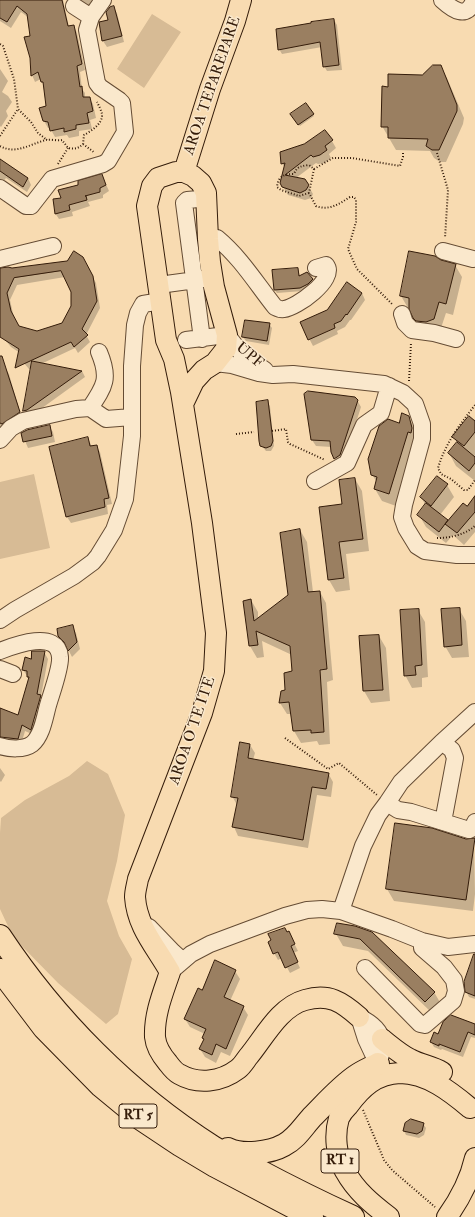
<!DOCTYPE html>
<style>
body{margin:0}
canvas{display:block;background:#f8dbb1}
</style>
<canvas width="475" height="1217"></canvas>
<script>
const context = document.querySelector('canvas').getContext('2d');
context.lineJoin = 'round';
function fill(path, color) {
  context.fillStyle = color;
  context.fill(path, 'evenodd');
}
function trace(path, color, width, dash) {
  context.strokeStyle = color;
  context.lineWidth = width;
  context.lineCap = dash ? 'butt' : 'round';
  context.setLineDash(dash || []);
  context.stroke(path);
}
function drawText(font, color, halo, rows, align = 'center') {
  context.font = font + ' "IM FELL Double Pica",serif';
  context.lineWidth = 3;
  context.setLineDash([]);
  context.textBaseline = 'middle';
  context.strokeStyle = halo;
  context.fillStyle = color;
  for (const [text, x, y, turn = 0] of rows) {
    context.save();
    context.translate(x, y);
    context.rotate((+turn || 0) * Math.PI / 180);
    context.textAlign = isNaN(turn) ? turn : align;
    if (halo) context.strokeText(text, 0, 0);
    context.fillText(text, 0, 0);
    context.restore();
  }
}
fill(new Path2D(`
 M152,14L181,32L144,88L117,69Z
 M34,474L50,548L0,559V482Z
 M87,761L108,774L125,815L117,861L107,901L119,936L132,959L118,1014L106,1024L58,983L13,937L0,909V833L1,818L25,800L69,776Z`), '#d7bb95');
fill(new Path2D(`
 M0,0H63L69,27L74,26L77,33L85,70L80,72L82,89L85,93V98H89L93,104L96,118L90,120L92,129L79,131V136L69,138L67,135L55,137L50,128H48L44,121L47,107L44,86L41,79L35,82L32,75L31,58V36L29,18L21,12L11,28L0,21Z
 M71,0H96L90,8Z
 M113,7L117,13L124,42L107,47L103,41L100,24L109,21Z
 M334,20L337,25L342,70L327,71L324,66L322,47L282,54L279,49Z
 M440,66L447,78L464,118L463,124L446,162H440L434,158L430,151L396,150L382,126L389,88L422,76Z
 M0,69L8,81L2,92L8,96L12,102L6,111L8,116L1,127L0,126Z
 M305,104L314,116L300,126L292,114Z
 M332,141L336,148L329,154L331,158L325,163L318,164L316,163L296,178L305,180L313,194L311,198L305,200L288,195L281,183L285,168L282,163Z
 M0,160L28,178L31,185L27,192L6,178L0,186Z
 M105,182L109,191L103,195V198L88,202L90,206L72,212L73,216L59,219L55,213L62,199L80,185Z
 M82,258L96,283L100,308L86,335L90,342L78,353L75,348L41,364L82,371L85,377L31,416L27,417L24,411L28,388L35,376L30,369H29L23,362L20,353L11,347L0,334V269H12L68,262ZM65,277L72,292V306L62,324L37,332L19,327L14,318L10,300L17,285Z
 M440,261L455,265L462,277L453,315L446,313L440,331L421,330L410,308H408L401,296Z
 M298,269L300,276L312,280L314,283L303,291L277,293L274,289Z
 M362,293L365,300L351,320H350L345,327L337,331L338,334L313,346L301,323Z
 M269,324L272,328L269,345L246,341L243,337Z
 M0,360L9,374L22,419L6,430L0,428Z
 M357,400L361,407L343,463L339,465L332,451L331,447L316,446L312,440Z
 M267,402L270,406L274,446L271,451H266L261,445Z
 M408,416L415,429V444L396,506L382,501L375,489L377,483L372,474L399,424Z
 M475,419V481L456,466L449,453L457,443L454,437Z
 M49,426L53,432L55,442L28,448L22,434Z
 M88,438L92,447L96,446L100,452L112,504L107,505L108,514L71,523L67,517L50,447Z
 M437,477L447,485L454,497L440,515L448,522L467,508L475,498V532L464,545L453,535L446,543L426,527L419,515L426,506L421,497Z
 M355,479L362,491L369,551L346,554L350,590L336,592L329,580L344,505Z
 M300,530L307,542L313,592H320L326,603L333,680L327,682L330,744L319,745L317,741L301,743L294,731L292,714H287L280,703L286,691L294,672L292,655L262,641L264,657L257,658L250,646L244,601L251,600L258,612V619L289,595Z
 M459,609L466,621L469,657L452,658L445,646Z
 M418,610L425,622L428,677L422,678V687L412,688L405,675Z
 M72,626L76,633L80,649L72,657L67,647L59,636Z
 M379,636L386,648L390,701L371,703L364,691Z
 M44,652L48,659L41,696L44,703L34,735L25,731L21,745L0,744V709L19,716L30,680L23,670L32,660Z
 M250,745L255,753L253,760L328,773L333,782L331,797L317,795L308,848L238,836L234,827L237,805L232,796Z
 M0,768L5,775L1,782L0,781Z
 M474,839L475,894L473,911L394,901L387,889L466,840Z
 M355,927L434,992L441,1004L432,1013L368,951L343,946L336,934Z
 M292,939L298,951L293,953L300,968L290,973L282,958L278,960L274,953Z
 M470,965H475V999L469,997L466,991L465,982Z
 M235,971L240,979L230,1001L243,1007L248,1015L230,1056L221,1052L216,1063L205,1057L200,1049L204,1040L203,1038L205,1034L190,1027L185,1019L202,991Z
 M475,1025V1038L471,1037L463,1057L442,1049L441,1050L434,1047L431,1042L439,1035Z
 M423,1124L426,1128L424,1135L419,1138L406,1135L404,1131Z`), '#0003');
const building = new Path2D(`
 M0,0H62L68,26L74,25L82,64L77,66L80,87L82,86L83,97H90L93,111L87,113L89,123L76,125V129L64,132V128L50,131L48,122L43,121L39,108L46,106L43,82H41L38,72L31,76L30,58L24,37L30,36L27,14L17,6L7,22L0,18Z
 M114,6L122,36L102,41L99,22L108,20L106,12L110,7Z
 M334,19L339,65L323,67L320,42L278,50L276,29L311,23V22Z
 M433,65H441L457,105V111L439,150H432L426,146L428,139L388,138V127H381L382,86L388,87V74L422,75Z
 M306,103L314,114L298,125L290,114Z
 M325,130L333,140L325,146L327,150L320,155L313,157L311,155L285,175L305,179L309,185L306,190L300,193L282,187L280,183L285,163L281,164L280,152L304,144Z
 M0,159L28,178L23,187L0,171Z
 M102,174L106,185L100,188V192L85,196H86L87,200L69,205L70,210L55,214L53,199L61,198L58,190L78,185V181Z
 M74,251L83,257L93,276L97,301L82,329L88,335L74,347L71,342L15,368L19,349L0,337V268L8,267L12,268L67,261ZM61,271L71,292V306L62,323L37,331L19,326L11,311L7,293L14,278Z
 M409,251L435,256L441,260L456,264L446,304L439,302L434,319L426,322L416,321L413,318L409,309V298L400,296Z
 M298,268L299,276L307,272L313,279L308,284L300,288L274,290L272,270Z
 M347,282L362,293L347,315L346,314L341,321L334,324L335,328L308,340L300,322L327,310Z
 M245,320L270,323L267,341L242,337Z
 M0,356H2L20,412L2,424L0,423Z
 M32,361L82,371L27,410L23,411Z
 M308,391L355,397L358,400L340,455L334,459L331,452L330,441L311,440L304,394Z
 M268,400L273,441L271,446L266,448L260,446L259,441L256,402Z
 M402,413L409,416L412,428L411,433L408,432L389,494L374,489L377,477L371,475L368,459L379,426L388,419L399,423Z
 M469,416L475,421V432L464,446L452,437Z
 M50,425L52,436L23,442L21,433L27,430Z
 M88,437L90,446L97,445L109,498L104,499L105,507L66,517L49,447Z
 M457,442L475,457V463L469,471L448,453Z
 M437,476L448,484L431,506L420,497Z
 M355,478L363,539L339,542L344,578L328,580L319,507L342,504L339,480Z
 M475,496V512L457,533L445,524L463,503L467,506Z
 M426,503L448,520L439,532L417,515Z
 M300,529L308,592L320,591L327,669L320,670L324,732L311,733V730L293,731L289,702L279,703L281,691L285,690L284,673L292,671L290,646L256,631L258,645L249,646L243,601L251,599L254,621L288,595L280,533Z
 M460,608L462,645L444,647L441,609Z
 M419,609L422,665L415,666L416,675L404,676L400,610Z
 M73,625L77,642L68,651L64,642L58,636L57,629Z
 M379,635L383,690L363,691L359,636Z
 M32,651H45L37,694L41,695L32,726L31,730L22,725L18,739L0,737V708L18,715L29,677H27V671L22,670L25,657L31,659Z
 M240,742L250,744L248,758L329,773L326,789L312,787L303,840L232,827L238,798L231,797Z
 M395,823L432,828L466,839L475,838L466,900L386,889Z
 M337,923L355,926L372,932L435,992L425,1002L360,939L334,934Z
 M285,928L287,932L289,931L295,944L291,946L298,962L285,968L278,952L273,954L268,942L271,940L268,934Z
 M474,954H475V996L465,992L464,982Z
 M215,960L236,970L224,997L244,1006L226,1049L216,1044L212,1055L199,1049L204,1039L202,1038L206,1029L184,1019L198,988L202,990Z
 M451,1015L475,1024V1035L468,1032L460,1052L439,1044V1046L430,1042L434,1032L438,1034L443,1022Z
 M411,1119L424,1123L422,1131L417,1134L403,1131L405,1123Z`);
fill(building, '#9a7f61');
trace(building, '#341c0a', 1);
const minor = new Path2D(`
 M442,0C453,10 467,20 474,0
 M74,6L91,17
 M0,188L26,206H31L52,179L103,164L108,161L125,132L122,103L119,100L100,87L97,83L87,30L91,17L103,0
 M199,199L187,200L184,203L202,339
 M208,239L217,238C241,258 256,283 275,307C277,308 281,310 284,309C296,308 337,279 326,265L316,268
 M443,251L473,259
 M0,259L53,246
 M159,285L203,279
 M402,314L405,323L412,330L434,333L456,339
 M227,335L241,353L265,370
 M186,340L218,336
 M215,363L232,365L259,373L273,375L293,374L384,384L403,393L415,404L422,424V439L404,505L402,517L406,528L417,546L425,551L457,555H475
 M90,408C105,386 110,378 99,352
 M0,440L11,428L23,421L76,409L90,408L106,419L132,417
 M315,481L347,463L364,425L381,413L389,386
 M0,620L15,610L74,576L93,562L98,556L114,530L125,499L132,436V366L135,325L138,313L143,304L161,301
 M0,651C15,645 58,629 60,657C61,667 52,692 49,702C45,714 43,735 32,744C24,750 9,749 0,746
 M0,669L13,674
 M442,742L452,750L455,758L443,822
 M387,803L398,810L411,812L469,830L473,828L475,822
 M341,911L363,846L378,815L387,803L401,782L441,743L475,712
 M149,927L173,952L183,961
 M365,968L420,1024L425,1025L453,1001L456,991L454,980L444,967L422,948V941
 M170,972L191,954L210,944L285,916L307,910L322,909L341,911L392,929L422,941L448,947L475,944
 M359,1017C387,1030 389,1050 371,1073
 M359,1017L366,1039L380,1069`);
const major = new Path2D(`
 M184,172L210,89L235,21L241,0
 M183,404L194,381L204,370L215,363L226,349L227,335L214,287L210,262L208,239L206,193L201,183L193,176L184,172H176L158,178L152,186L147,206L166,340L174,359L181,392L202,523L216,633L214,671L202,713L138,879C137,885 135,891 135,897C137,927 156,947 170,972C163,993 154,1014 155,1037C156,1047 162,1056 168,1063C171,1067 175,1072 179,1074C198,1085 221,1082 238,1069C242,1066 245,1061 248,1057C264,1038 279,1007 305,1000C329,993 342,1002 359,1017
 M382,1039C391,1046 400,1054 410,1059C421,1065 432,1066 442,1072
 M389,1217C372,1204 356,1191 345,1171C336,1156 334,1135 339,1118C341,1114 345,1109 348,1106C362,1087 376,1074 400,1073C427,1073 451,1092 470,1108
 M447,1217C460,1199 470,1180 475,1158`);
const highway = new Path2D(`
 M0,936C55,1019 128,1093 213,1147C226,1155 242,1162 256,1169C288,1186 320,1202 353,1217
 M0,970L44,1028L101,1086L141,1119L180,1145L215,1166L312,1217
 M228,1149C242,1156 270,1153 284,1145C296,1139 303,1127 312,1117C325,1104 341,1086 356,1076C363,1071 371,1068 378,1064`);
trace(minor, '#654c34', 18);
trace(major, '#341c0a', 22);
trace(highway, '#341c0a', 24);
trace(new Path2D(`
 M0,44L3,46L14,79L18,109
 M0,136L18,109L31,122L38,133L47,140
 M83,144L95,153
 M0,146C16,155 30,144 46,140C51,139 57,141 62,140L68,148C74,149 78,149 83,144L84,135C91,131 103,124 102,114C101,110 99,106 97,102
 M437,153L448,190L445,238
 M58,164L68,148
 M314,169L309,193L316,206C329,211 339,204 350,197H354L356,200V222L348,249L357,269L393,305
 M314,169L333,158H352L400,166L403,157V153
 M309,193L299,196L281,190L277,187C278,176 284,174 294,174C297,166 302,166 309,165L314,169
 M409,381L411,343
 M475,405C459,426 446,442 438,468L441,474L451,479L464,490H468L475,480
 M272,431L286,429L288,442L290,444L325,460
 M236,434L254,432
 M437,538C450,538 464,535 475,526
 M285,738L328,769L339,763L377,795
 M363,1110L384,1160L392,1170L435,1207`), '#341c0a', 2, [1, 2]);
trace(minor, '#fae8cc', 16);
trace(major, '#f8dbb1', 20);
trace(highway, '#f8dbb1', 22);
for (const [x, y, w] of [
 [138,1116,38],
 [340,1161,38]
]) {
  const box = new Path2D();
  box.roundRect(x - w / 2, y - 12, w, 24, 3);
  context.fillStyle = '#fae8cc';
  context.fill(box);
  trace(box, '#341c0a', 1);
}
drawText('bold 14px', '#341c0a', null, [
 ["RT 5",138,1116],
 ["RT 1",340,1161]
]);
drawText('15px', '#341c0a', '#fae8cc', [
 ["AROA TEPAREPARE",213,86,-71],
 ["UPF",249,356,40],
 ["AROA O TE ITE",193,731,-71]
]);
</script>
